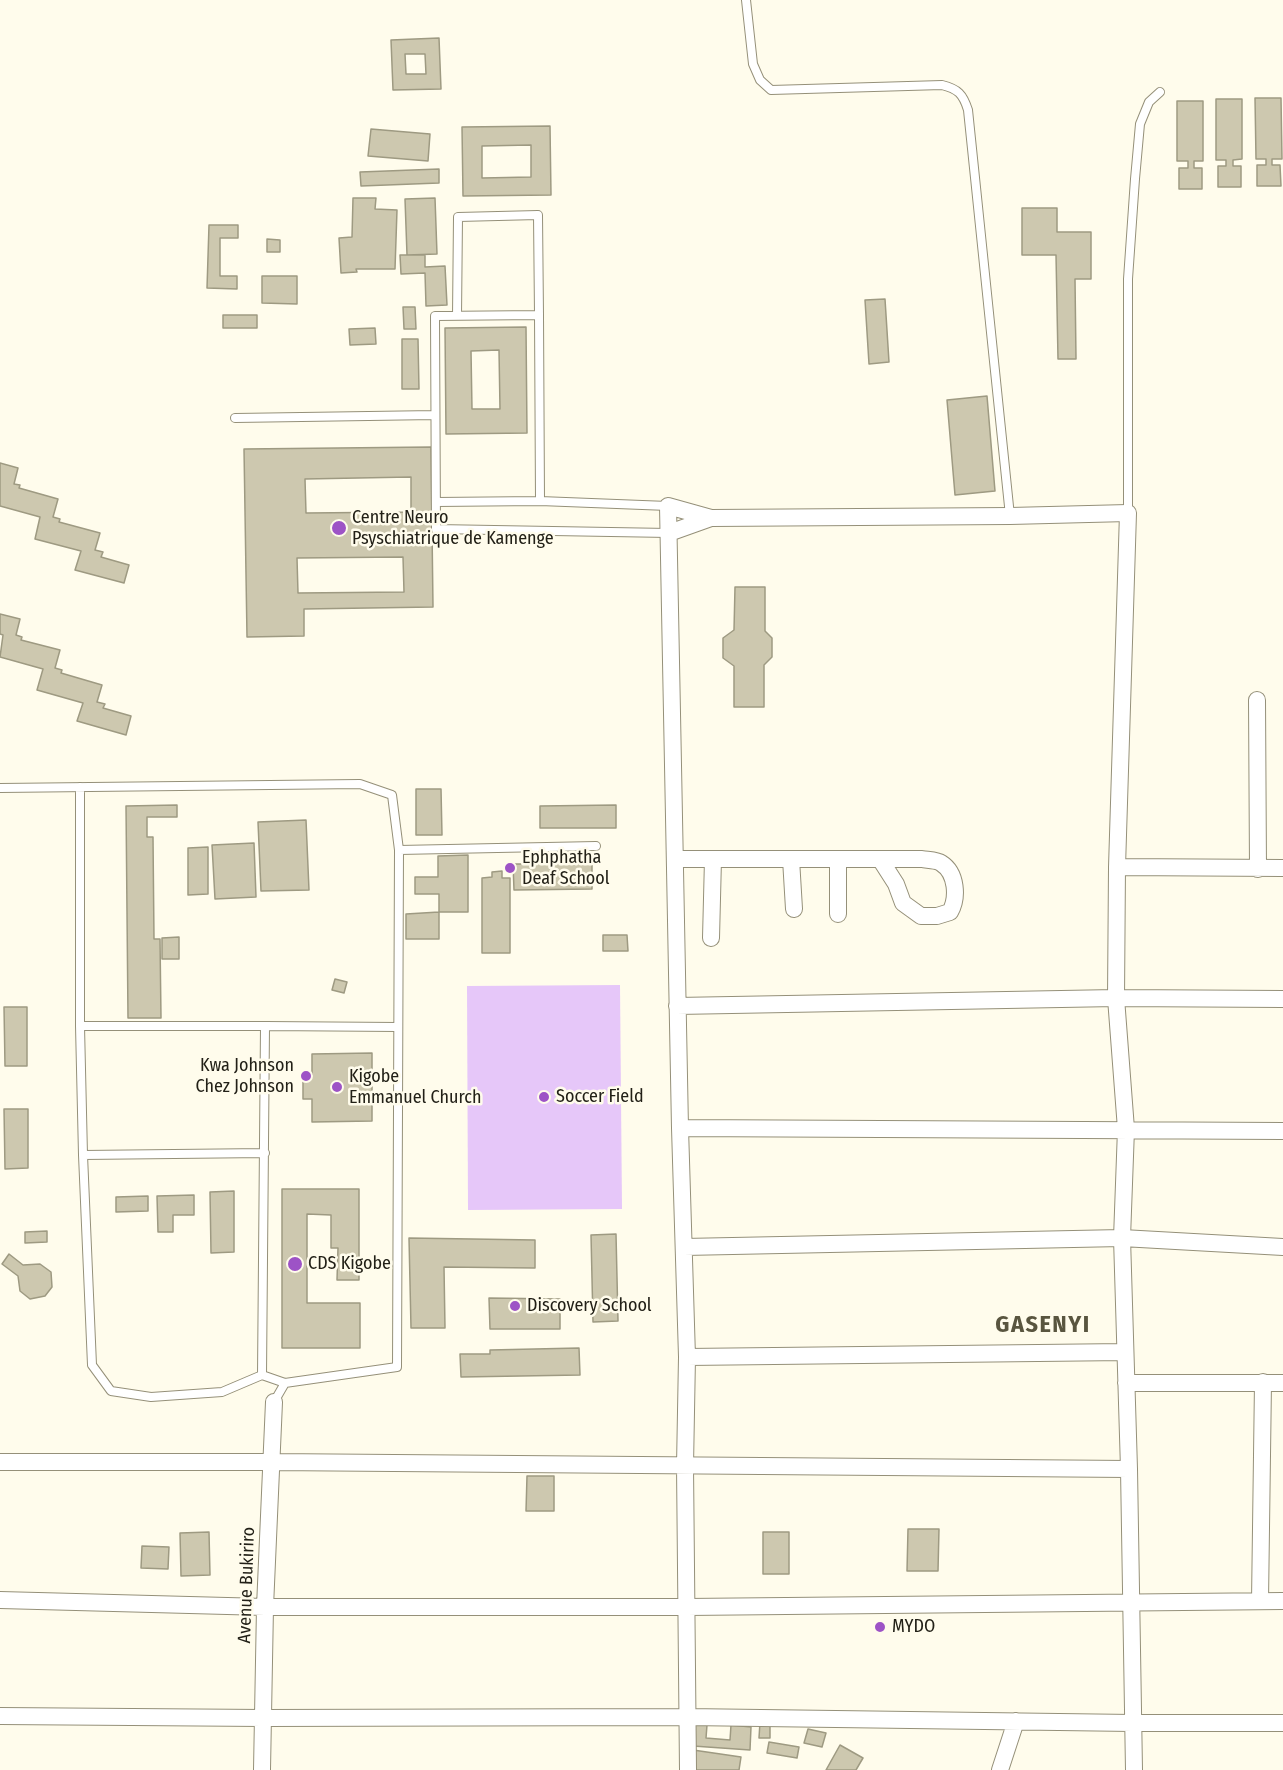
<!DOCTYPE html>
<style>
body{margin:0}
canvas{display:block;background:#fffcec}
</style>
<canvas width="1283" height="1770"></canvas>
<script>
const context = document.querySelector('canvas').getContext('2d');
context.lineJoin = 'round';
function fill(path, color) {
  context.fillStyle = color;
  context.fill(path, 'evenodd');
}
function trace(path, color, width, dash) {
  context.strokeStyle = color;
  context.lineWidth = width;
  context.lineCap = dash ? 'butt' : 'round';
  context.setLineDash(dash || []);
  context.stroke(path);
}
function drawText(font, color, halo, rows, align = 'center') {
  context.font = font + ' "Fira Sans Condensed",sans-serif';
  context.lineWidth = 5;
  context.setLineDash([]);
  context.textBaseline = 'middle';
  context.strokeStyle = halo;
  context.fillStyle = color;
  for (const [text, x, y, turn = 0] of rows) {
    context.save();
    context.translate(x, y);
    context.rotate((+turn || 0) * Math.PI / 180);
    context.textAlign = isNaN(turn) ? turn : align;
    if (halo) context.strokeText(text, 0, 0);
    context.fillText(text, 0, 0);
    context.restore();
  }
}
fill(new Path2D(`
 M620,985L622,1209L468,1210L467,986Z`), '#e6c7f9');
const building = new Path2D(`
 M439,38L441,89L393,90L391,40ZM405,54H425L426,74H406Z
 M1255,98H1281L1282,159H1272V165H1280L1281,186H1257V165H1266V159H1256Z
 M1216,99H1242V159L1233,160V166H1241V187H1218V166H1226V160H1216Z
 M1177,101H1203V161H1194V168H1202V189H1179V168H1188V161H1177Z
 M550,126L551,195L463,196L462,127ZM531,145V177L482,178V146Z
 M371,129L430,134L428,161L368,156Z
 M439,169V183L361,186L360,172Z
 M353,198H376L375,209L397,210L395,269H356L357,272L341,273L339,238L352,237Z
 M435,198L437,254L407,255L405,199Z
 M1022,208H1057V232H1091V279H1075L1076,359H1058L1056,255H1022Z
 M209,225H238V238H220V276H237V289L207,288Z
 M267,239L280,240V252H267Z
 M400,255H425V267L445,266L447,305L426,306L425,273L401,274Z
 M262,276H297V304L262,303Z
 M885,299L889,362L869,364L865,300Z
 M403,307H415L416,329H404Z
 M223,315H257V328H223Z
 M526,327L527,433L446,434L445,328ZM499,350L500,409H472L471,351Z
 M375,328L376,344L350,345L349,329Z
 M402,339H418L419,389H402Z
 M987,396L995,491L955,495L947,400Z
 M431,447L433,607L304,609V636L247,637L244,449ZM411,477V512L306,513L305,479ZM403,557L404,592L298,593L297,558Z
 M0,463L18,468L14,484L20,485L19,488L58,499L53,517L60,519L59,522L100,533L95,550L103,552L101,557L129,565L124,583L75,570L81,551L35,539L40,517L0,506Z
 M735,587H765V631L772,638V657L764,665V707H734V666L723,658V638L734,630Z
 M0,614L20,619L16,635L22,637L21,640L60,650L55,668L62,670L61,673L102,685L97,702L105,704L103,708L131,716L126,735L77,721L83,703L37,690L43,669L0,657L3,635L0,634Z
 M416,789H441L442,835H416Z
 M177,805V817H147V837H153L154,939H160L161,1018H128L126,806Z
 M616,805V828H540V806Z
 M306,820L309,890L261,891L258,822Z
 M254,843L256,897L215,899L212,845Z
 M208,847V894L188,895V848Z
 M468,855V912H439V894H415V877H438V856Z
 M513,864H592V889L514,890Z
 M502,871V878H510V953H482V878L492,877V872Z
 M439,912V939H406V914Z
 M603,935H627L628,951H603Z
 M179,937V959H162V938Z
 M335,979L347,982L344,993L332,990Z
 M4,1007H27V1066H5Z
 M372,1053V1121L312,1122V1099H303V1075H312V1054Z
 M4,1109H28V1168L5,1169Z
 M282,1189H359V1280H337L338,1248H331V1215L307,1214V1303H360V1348H282Z
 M234,1191V1252L211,1253L210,1192Z
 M194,1195V1215H173V1232H158L157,1196Z
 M148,1196V1211L116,1212V1197Z
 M47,1231V1242L25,1243V1232Z
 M616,1234L618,1321L593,1322L591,1235Z
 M409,1238L535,1240V1268L444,1267L445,1328H411Z
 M9,1254L23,1265L40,1264L51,1272L52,1287L45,1296L30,1299L20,1291L18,1276L2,1264Z
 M489,1298L560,1299V1329H490Z
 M579,1348L580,1375L461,1377L460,1354H490V1350Z
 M527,1476H554V1511H526Z
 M908,1529H939L938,1571H907Z
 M209,1532L210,1575L181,1576L180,1533Z
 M763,1532H789V1574H763Z
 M142,1546L169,1547L168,1569L141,1568Z
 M760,1722H770V1738H759Z
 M694,1724L707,1725L706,1738L730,1740L731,1725L751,1727L750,1750L693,1746Z
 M808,1729L826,1733L822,1747L804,1743Z
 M769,1742L799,1747L797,1758L767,1753Z
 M840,1745L863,1758L856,1770H826Z
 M693,1750L741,1757L739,1770H690Z`);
fill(building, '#cdc8af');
trace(building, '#9e9a82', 1.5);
const lane = new Path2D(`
 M746,0L753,64L760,80L771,90L942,85C958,89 963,94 968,110L1010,516
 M457,316L458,217L538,215L539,315
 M235,418L435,415
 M540,501L539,315L435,316L436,529L669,533
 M436,502L540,501L668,506
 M1128,513V279L1135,179L1140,124L1149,102L1160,92
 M0,788L360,784L392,795L399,850L397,1367L285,1383L262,1375
 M399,850L596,846
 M80,1026H265L262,1375L222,1392L151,1397L111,1391L92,1365L83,1155L80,1026V787
 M265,1026L398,1027
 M83,1155L265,1153
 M274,1402L285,1383`);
const street = new Path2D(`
 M669,533L711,518
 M1257,700L1258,869
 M675,859H922C927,860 937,860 941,863C957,873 958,898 950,912L937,916H921L903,903L896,884L880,859
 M791,859L794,909
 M838,859V914
 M1117,867L1283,868
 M711,938L713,859
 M677,1006L1116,998L1283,999
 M680,1128L1283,1131
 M684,1247L1122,1238L1283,1247
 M687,1357L1125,1352
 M1126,1383H1283
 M0,1462H272L1129,1469
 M0,1600L265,1607H687L1283,1601
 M1260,1601L1263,1382
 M0,1716L263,1718L687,1717L1133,1723H1283
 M262,1770L265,1607L274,1402
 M688,1770L685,1466L687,1357L680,1128L668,506L711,518L1010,516L1128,513L1117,867L1116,998L1126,1129L1122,1238L1129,1469L1134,1770
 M1000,1770L1016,1721`);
trace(lane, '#959079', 10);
trace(street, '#959079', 18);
trace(lane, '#fff', 8);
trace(street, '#fff', 16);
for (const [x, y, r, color] of [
 [339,528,8,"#9d53c6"],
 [510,868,6,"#9d53c6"],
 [306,1076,6,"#9d53c6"],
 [337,1087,6,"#9d53c6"],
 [544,1097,6,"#9d53c6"],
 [295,1264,8,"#9d53c6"],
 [515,1306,6,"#9d53c6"],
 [880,1627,6,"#9d53c6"]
]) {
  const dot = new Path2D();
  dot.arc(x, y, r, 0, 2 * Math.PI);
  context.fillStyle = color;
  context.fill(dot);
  trace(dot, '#fffcec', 2);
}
drawText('18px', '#222017', '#fffcec', [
 ["Centre Neuro",352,518],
 ["Psyschiatrique de Kamenge",352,539],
 ["Ephphatha",522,858],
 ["Deaf School",522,879],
 ["Kwa Johnson",294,1066,"right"],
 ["Chez Johnson",294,1087,"right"],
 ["Kigobe",349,1077],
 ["Emmanuel Church",349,1098],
 ["Soccer Field",556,1097],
 ["CDS Kigobe",308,1264],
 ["Discovery School",527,1306],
 ["MYDO",892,1627]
], 'left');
drawText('18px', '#222017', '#fffcec', [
 ["Avenue Bukiriro",247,1585,-88]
]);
context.letterSpacing = '1.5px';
drawText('bold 24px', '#59553f', '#fffcec', [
 ["GASENYI",1043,1325]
]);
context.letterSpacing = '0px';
</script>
